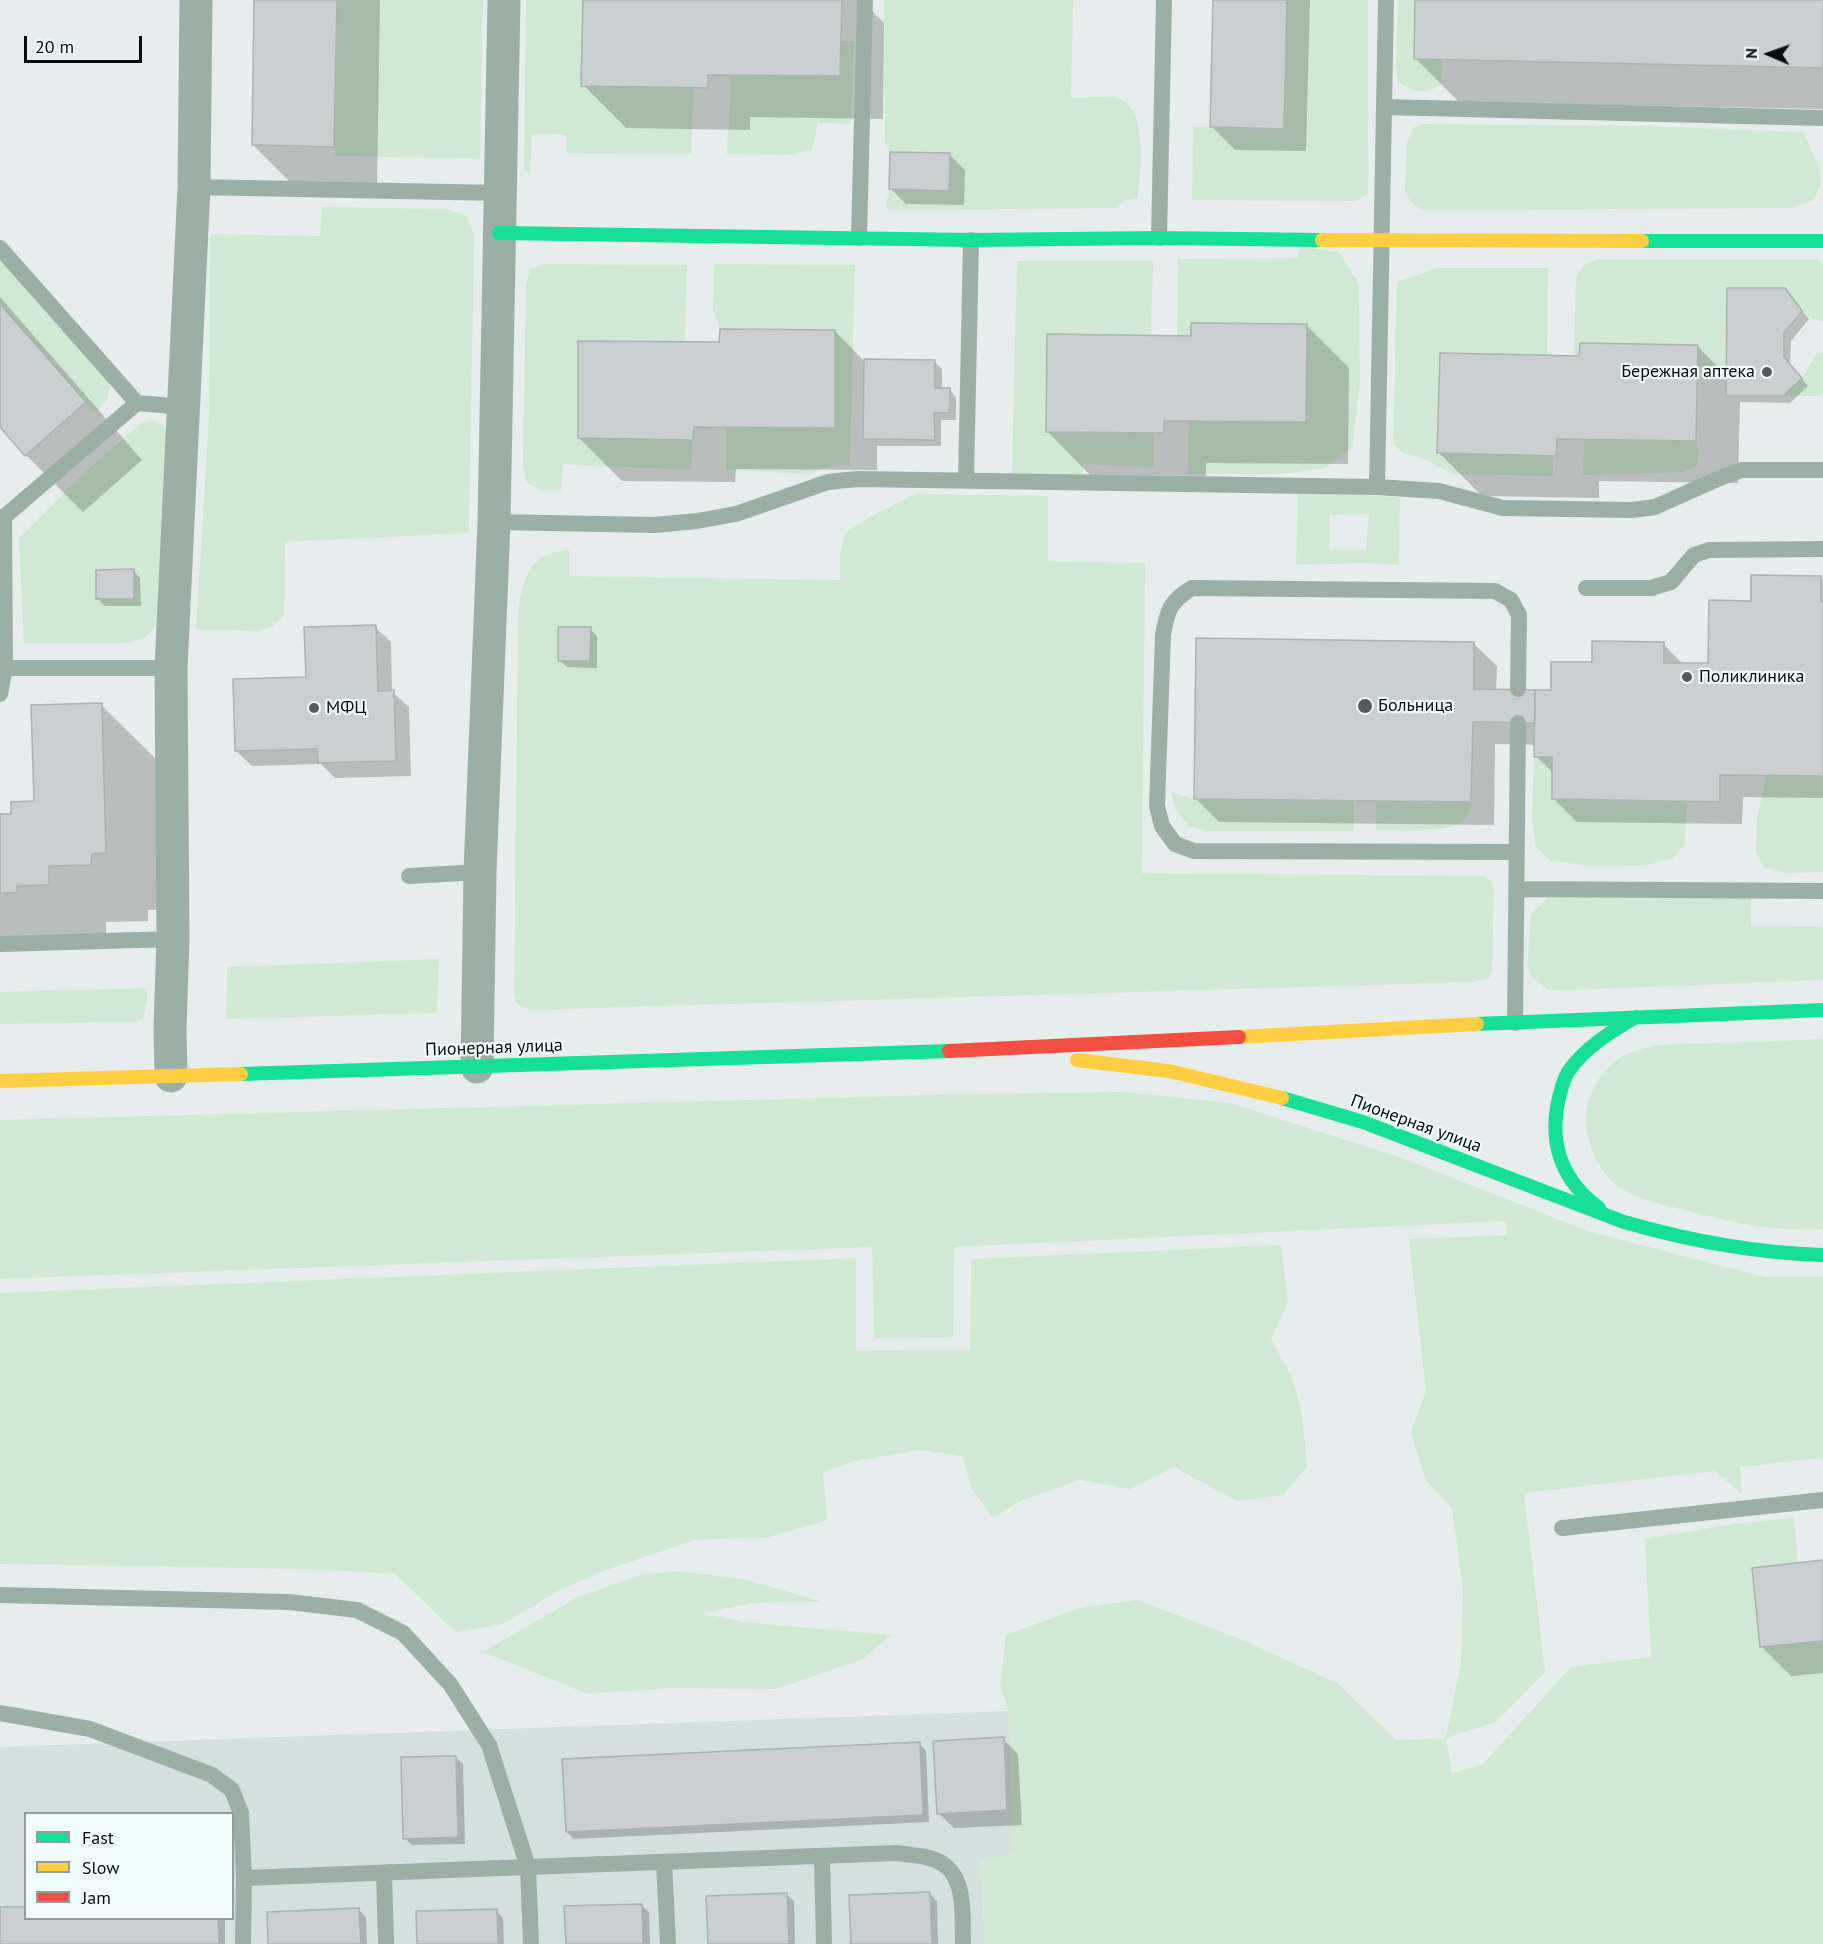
<!DOCTYPE html>
<html>
<head>
<meta charset="utf-8">
<style>
  body { margin:0 }
  #map { position:relative; width:1823px; height:1944px; overflow:hidden; background:#e6edec; font-family:"PT Sans",sans-serif }
  canvas { display:block }
  .legend { position:absolute; left:24px; top:1812px; width:210px; height:108px; box-sizing:border-box; background:#f1fdfc; border:2px solid #949d9c; margin:0; padding:8px 10px; list-style:none; font-size:18px; color:#080c0c }
  .legend li { display:flex; align-items:center; gap:12px; height:30px }
  .legend b { width:30px; border:2px solid #949d9c }
  .north { position:absolute; left:1739px; top:24px; width:60px; height:60px; -webkit-text-stroke:4px #f1fdfc; paint-order:stroke; rotate:272deg; font-size:16px; font-weight:700; line-height:24px; text-align:center; color:#080c0c }
  .north::after { content:''; display:block; margin:auto; width:21px; height:27px; background:#080c0c; clip-path:polygon(50% 0,100% 100%,50% 72%,0 100%) }
  .scale { position:absolute; left:24px; top:36px; width:118px; height:27px; box-sizing:border-box; border:3px solid #080c0c; border-top:0; padding-left:8px; font-size:18px; line-height:21px; white-space:nowrap; color:#080c0c; -webkit-text-stroke:4px #f1fdfc; paint-order:stroke }
</style>
</head>
<body>
<div id="map">
<canvas width="1823" height="1944"></canvas>
<ul class="legend">
<li><b style="height:8px;background:#16e098"></b>Fast</li>
<li><b style="height:8px;background:#ffcf43"></b>Slow</li>
<li><b style="height:8px;background:#f24e42"></b>Jam</li>
</ul>
<div class="north">N</div>
<div class="scale">20 m</div>
</div>
<script>
const c = document.querySelector('canvas').getContext('2d');
c.lineJoin = 'round';
function fillPath(path, color) { c.fillStyle = color; c.fill(path, 'evenodd'); }
function strokePath(path, color, width, dash) { c.strokeStyle = color; c.lineWidth = width; c.lineCap = dash ? 'butt' : 'round'; c.setLineDash(dash || []); c.stroke(path); }
function write(font, color, halo, rows, align = 'center') {
  c.font = font + ' "PT Sans",sans-serif'; c.lineWidth = 4.5; c.setLineDash([]); c.textBaseline = 'middle'; c.strokeStyle = halo; c.fillStyle = color; for (const [text, x, y, turn = 0] of rows) {
    c.save(); c.translate(x, y); c.rotate((+turn || 0) * Math.PI / 180); c.textAlign = isNaN(turn) ? turn : align; if (halo) c.strokeText(text, 0, 0); c.fillText(text, 0, 0); c.restore();
  }
}
fillPath(new Path2D(`
  M1009,1711l5,143 -33,7 4,83h-985v-197zM26,1814h206v104h-206z`), '#d2e0de');
fillPath(new Path2D(`
  M337,0h146l-3,159 -145,-3z
  M526,0h57l-1,86 112,2 -3,66 -124,-1 -1,-18 -34,-1 -2,40 -6,-5z
  M884,0h189l-2,97c12,1 37,-1 47,1 31,9 22,76 20,100l-14,2 -6,8 -228,2 -4,-3 3,-18 60,1 1,-37 -60,-1 -5,-9z
  M1287,0h81v193l-11,8 -165,-1 1,-73 91,2z
  M1398,0h17l-1,59 29,1 -2,25c-17,10 -28,8 -43,-4l-2,-14z
  M841,41h13l-3,83 -33,-1 -6,27 -25,5 -60,-1 4,-79 109,1z
  M1423,124l220,2 160,6 17,37 1,16 -8,15 -21,8 -370,2 -11,-7 -6,-12 2,-49 6,-14z
  M322,207l126,2 18,7 8,18 -5,299 -184,9 -1,73 -11,11 -15,5 -62,-1 13,-214 1,-182 110,2z
  M1301,247l38,5 20,33 1,97 -8,66 -27,20 -44,6h-93l1,-53 118,-97 -116,-1v13h-14l1,-77 119,-1z
  M0,259l109,123c2,15 -4,21 -15,31l-94,-109z
  M1600,259h217l6,6v56c-18,0 -28,-20 -38,-33h-58l-1,79h-29l1,-22 -118,-2 -1,13 -5,-1 2,-76c5,-14 11,-17 24,-20z
  M1017,261h136l-2,75 -104,-1 -1,97 108,1v34l-71,-3v12l-71,-3z
  M544,264l143,1 -2,77 -107,-1v97l115,2 -2,30 -128,-6 -2,26h-22l-13,-8 -3,-18 3,-178 4,-17z
  M714,264l141,1 -5,199 -19,1 -22,9 -83,-4v-43l109,1v-98l-115,-1 -7,-20z
  M1437,268h111l-1,87 -107,-1 -3,99 116,3v20l-101,-2 -25,-14 -24,-7 -10,-10 4,-161z
  M1817,353h6v40l-7,3h-33l19,-18z
  M154,421l9,4 5,8 -11,191c-9,13 -16,17 -31,19h-102l-5,-105 70,-70 53,-45zM133,569l1,30h-37l-1,-29z
  M1584,439l112,2 3,12 -2,13 -13,6 -101,3z
  M1298,493l102,4 -1,68 -34,-2 -69,2zM1369,514l-3,36h-37l1,-35z
  M915,494l133,2v65l97,2 -3,310 342,3 6,4 4,9 -2,81 -3,8 -15,4 -944,28 -11,-5 -5,-8 4,-371c1,-25 3,-57 28,-71 7,-3 16,-4 23,-5v26l271,4v-27l5,-19 21,-15zM559,627h31v34h-32z
  M1534,757h18v42l135,2 -2,43 -12,14 -25,7 -57,1 -40,-5 -15,-14 -4,-28z
  M1766,775l57,1v96l-36,1 -23,-5 -8,-17 1,-31z
  M1171,792l23,7 160,2v30h-148l-17,-5 -14,-17z
  M1376,801l95,1c-1,4 -2,11 -4,14 -14,20 -69,14 -91,14z
  M1549,896l202,1v29l72,1v53l-274,11 -17,-14 -5,-11 4,-52z
  M439,959l-2,54 -211,6 1,-52z
  M147,988v13l-4,18 -7,3 -136,2v-32z
  M1823,1039v190c-49,3 -88,-6 -135,-18 -23,-6 -49,-11 -69,-24 -22,-15 -38,-55 -32,-81 6,-23 22,-46 45,-54 25,-10 51,-8 77,-9 38,-1 76,-2 114,-4z
  M1123,1092l107,11 172,55 188,74 175,45h58v181l-83,9 2,27 -27,-23 -191,22 21,179 -49,50 -50,16 6,35 31,-9 88,-97 80,-10 -6,-118 95,-16 54,-5 4,45 -46,5 8,79 63,-6v303h-838l-4,-83 33,-8 -5,-142 -9,-25 6,-51 74,-27 58,-8 102,39 99,45 57,56 50,-2 15,-75 2,-74 -11,-81 -26,-27 -15,-49 15,-41 -17,-152 98,-4 -1,-14 -552,26 -1,90 -79,1 -2,-91 -872,32v-159l970,-26z
  M1281,1245l7,57 -17,37 21,38 10,38 5,52 -24,28 -46,6 -63,-34 -44,22 -50,-9 -58,20 -29,18 -21,-29 -10,-33 -43,-6 -64,11 -32,11 4,48 -58,17 -74,3 -92,31 -45,20 -55,33 -47,8 -61,-58 -88,-5 -307,-5v-271l856,-35v93l114,-1 1,-91z
  M676,1571l67,8 77,22 -66,2 -53,10 42,9 148,13 -28,24 -87,30 -107,-1 -81,6 -105,-42 95,-55 62,-22z`), '#d0e9d3');
fillPath(new Path2D(`
  M256,0h124l-3,189 -81,-1 -43,-43z
  M584,0h277l23,23 -1,96 -133,-2v13l-124,-2 -43,-43z
  M1215,0h95l-4,151 -71,-1 -23,-23z
  M1417,0h406v109l-364,-7 -43,-43z
  M949,154l16,16 -1,35 -58,-1 -15,-15z
  M1785,290l24,29 -18,22 -1,25 18,20 -18,17 -50,-1 -2,81 -139,-2v17l-117,-2 -43,-43 142,-96 116,-11 30,30z
  M0,297l142,163 -59,52 -57,-57 -26,-30z
  M1306,325l43,43 -1,96 -142,-1v13l-116,-1 -42,-43 144,-94z
  M835,331l29,30 70,1 8,7v21l7,-1 7,8v23h-15v26h-64v24l-141,-1 -1,13 -113,-1 -43,-43 142,-95z
  M133,570l7,8 1,28h-36l-7,-7z
  M1821,578l2,2v218l-80,-1 -1,27 -165,-2 -23,-23v-25l-18,-18v-11l-41,-1 -1,81 -275,-3 -23,-23 277,-156 24,23 -1,25h56l41,-28 70,-19 21,21h25l43,-63z
  M375,627l16,15 1,50 17,15 2,69 -76,2 -14,-14 -69,2 -16,-15 71,-73z
  M590,629l7,7v32l-30,-1 -8,-7z
  M101,705l58,57 4,148h-15v11l-42,1v20l-106,9v-135h13l22,-13z
  M1823,1562v111l-32,3 -30,-30z
  M1003,1739l15,15 4,71 -68,3 -16,-15z
  M919,1743l7,8 3,71 -355,17 -7,-7z
  M455,1757l8,7 2,80 -53,1 -7,-7z
  M929,1893l8,8 1,43h-86z
  M786,1894l8,7 1,43h-86z
  M641,1905l8,7 1,32h-83z
  M0,1909l26,9h199v26h-225z
  M359,1910l7,7 1,27h-97z
  M496,1910l7,8 1,26h-85z`), '#0003');
const building = new Path2D(`
  M254,0h83l-3,147 -82,-2z
  M583,0h259l-2,76 -132,-1v13l-127,-2z
  M1213,0h74l-3,129 -74,-2z
  M1415,0h408v68l-409,-9z
  M890,152l60,1 -1,38 -60,-2z
  M1727,288h58l17,23 -18,22v24l18,21 -19,18h-57z
  M0,304l86,98 -61,54 -25,-29z
  M1191,323l116,1 -1,98 -142,-1v12l-118,-1 1,-98 144,2z
  M720,329l115,1v98l-141,-1 -1,13 -115,-2v-97l141,1z
  M1580,343l118,2 -2,96 -139,-2 -1,17 -119,-3 3,-100 139,3z
  M864,359l71,1v28h15v13l-1,12h-15l1,27 -72,-1z
  M134,569v30h-38v-29z
  M1751,575l70,1v26h2v174l-103,-1v27l-168,-3v-42h-18l1,-67h16v-28h41v-21l72,1v21h44l1,-63 42,1z
  M376,625l2,66 16,-1 2,71 -78,2 -1,-14 -82,2 -2,-72 73,-2 -2,-50z
  M558,627h33l-1,34h-32z
  M1196,638l278,4v47l61,1v33l-62,-1 -2,80 -277,-3z
  M102,703l4,150 -14,1 -1,11 -42,1v19l-32,1v7h-17v-79h11v-12l23,-1 -3,-96z
  M1823,1560v81l-63,6 -8,-79z
  M1004,1737l3,73 -70,4 -4,-73z
  M920,1742l3,73 -357,17 -4,-73z
  M456,1756l2,81 -55,2 -2,-82z
  M930,1892l2,52h-81l-2,-49z
  M787,1893l2,51h-81l-2,-48z
  M642,1904l1,40h-77l-2,-38z
  M0,1907h26v11h192l1,26h-219z
  M359,1908l2,36h-93l-1,-32z
  M497,1909l1,35h-81l-1,-33z`);
fillPath(building, '#cad0cf');
strokePath(building, '#acb1b1', 1.5);
strokePath(new Path2D(`
  M1384,107l439,11
  M194,187l306,6
  M859,238l6,-238
  M1159,238l5,-238
  M0,248l137,155
  M966,481l5,-241
  M1377,487l9,-487
  M0,517h4l133,-114 47,4
  M494,522l161,3 42,-4 39,-7 92,-32 29,-3 520,8 62,4 64,17 129,2 23,-3 67,-30 20,-7h81
  M1586,588h65l20,-6 23,-27 15,-5 114,-1
  M5,668h166
  M0,694l5,-26 -1,-151
  M1517,852l-323,-1 -19,-7 -13,-18 -5,-20 6,-171c4,-24 7,-34 29,-47l303,3 16,9 8,15 -1,74
  M409,876l71,-4
  M1517,889l306,2
  M0,944l173,-5
  M1515,1023l3,-300
  M1562,1528l261,-28
  M0,1595l289,7 68,8 46,23 47,51 39,61 39,122 368,-14c14,2 34,2 47,11 24,16 19,55 20,80
  M0,1713l90,16 122,46 20,15 9,23 3,65 -1,66
  M822,1857l2,87
  M664,1862l4,82
  M384,1873l2,71
  M244,1878l284,-11 3,77`), '#9cafa7', 16);
strokePath(new Path2D(`
  M477,1067l3,-195 14,-350 10,-522
  M171,1076l-1,-48 3,-89 -2,-271 23,-481 2,-187`), '#9cafa7', 33);
strokePath(new Path2D(`
  M499,233l472,7 188,-2 163,2
  M1642,241h181
  M1477,1024l346,-14
  M241,1074l708,-23
  M1282,1098l81,24 261,100c66,19 131,31 199,33
  M1599,1208c-37,-27 -51,-65 -40,-110 2,-8 4,-18 9,-26 16,-24 44,-41 68,-55`), '#16e098', 14);
strokePath(new Path2D(`
  M1322,240l320,1
  M1239,1037l238,-13
  M1077,1060l92,11 113,27
  M0,1081l241,-7`), '#ffcf43', 14);
strokePath(new Path2D(`
  M949,1051l290,-14`), '#f24e42', 14);
for (const [x, y, r, color] of [
  [1767,372,6,"#565b5a"],
  [1687,677,6,"#565b5a"],
  [1365,706,8,"#565b5a"],
  [314,708,6,"#565b5a"]
]) { const dot = new Path2D(); dot.arc(x, y, r, 0, 2 * Math.PI); c.fillStyle = color; c.fill(dot); strokePath(dot, '#f1fdfc', 2); }
write('18px', '#080c0c', '#f1fdfc', [
  ["Бережная аптека",1755,372,"right"],
  ["Поликлиника",1699,677],
  ["Больница",1378,706],
  ["МФЦ",326,708]
], 'left');
write('18px', '#080c0c', '#f1fdfc', [
  ["Пионерная улица",494,1048,-2],
  ["Пионерная улица",1416,1124,20]
]);
</script>
</body>
</html>
